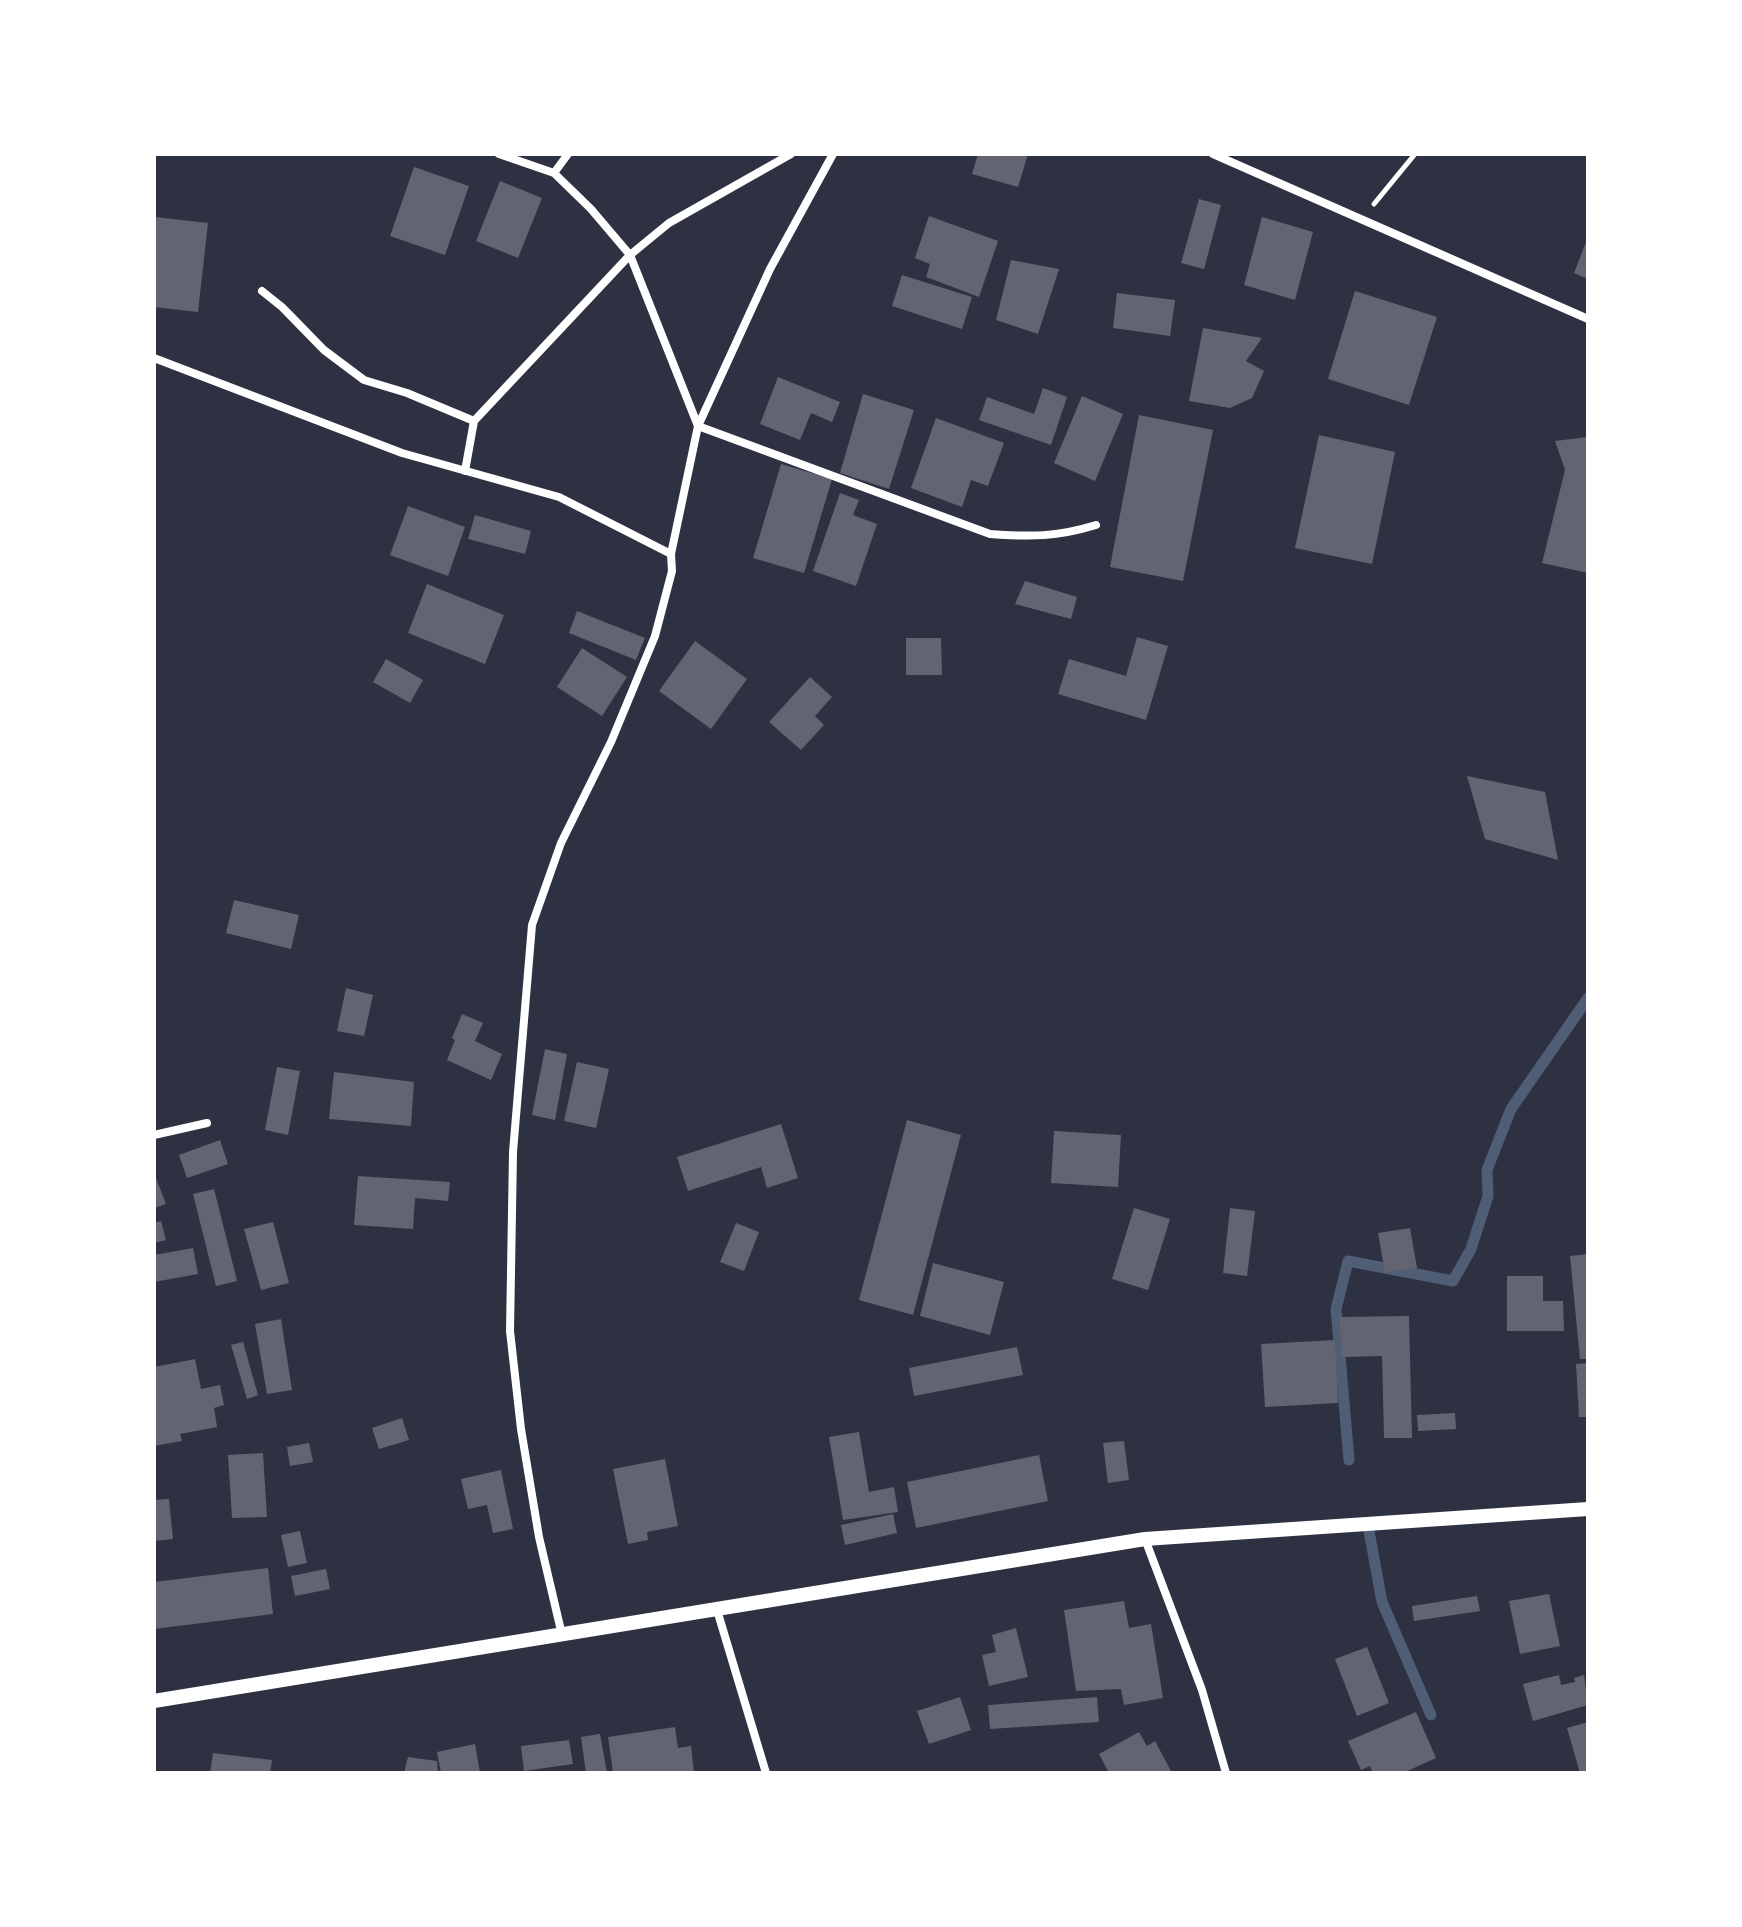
<!DOCTYPE html>
<html>
<head>
<meta charset="utf-8">
<style>
  body { margin:0 }
  #map { position:relative; width:1742px; height:1927px; overflow:hidden; background:#2d3142; font-family:Jost,sans-serif }
  canvas { display:block }
  .frame { position:absolute; inset:0; border:156px solid #fff; pointer-events:none }
</style>
</head>
<body>
<div id="map">
<canvas width="1742" height="1927"></canvas>
<div class="frame"></div>
</div>
<script>
const c = document.querySelector('canvas').getContext('2d');
c.lineJoin = 'round';
function strokePath(path, color, width, dash) { c.strokeStyle = color; c.lineWidth = width; c.lineCap = dash ? 'butt' : 'round'; c.setLineDash(dash || []); c.stroke(path); }
function fillPath(path, color) { c.fillStyle = color; c.fill(path, 'evenodd'); }
strokePath(new Path2D(`
  M1349,1460l-13,-151 12,-48 105,20 18,-32 17,-53 -1,-26 24,-61 77,-111
  M1369,1531l13,71 49,113`), '#4f5d75', 11);
fillPath(new Path2D(`
  M978,154h50l-10,33 -46,-13z
  M414,167l55,19 -24,69 -55,-19z
  M500,181l42,17 -24,60 -42,-17z
  M1199,199l22,6 -17,64 -23,-6z
  M929,216l69,25 -19,56 -53,-20 4,-13 -15,-6z
  M155,217l53,6 -10,89 -44,-5z
  M1262,217l51,15 -18,68 -51,-15z
  M1588,237v42l-14,-6z
  M1011,260l48,9 -21,65 -42,-14z
  M902,275l70,22 -10,32 -70,-23z
  M1355,291l82,26 -28,88 -81,-26z
  M1117,293l58,7 -5,36 -57,-8z
  M1203,328l59,10 -16,23 18,10 -12,27 -22,10 -41,-7z
  M778,377l62,25 -8,20 -21,-9 -11,27 -40,-16z
  M1043,388l24,9 -16,48 -72,-25 8,-23 47,17z
  M863,394l51,16 -25,79 -49,-16z
  M1082,396l41,18 -28,67 -41,-18z
  M1139,415l74,15 -30,151 -73,-14z
  M936,418l68,25 -16,43 -17,-6 -9,27 -51,-19z
  M1319,435l76,17 -23,112 -77,-16z
  M1588,437v136l-46,-10 23,-93 -10,-29z
  M781,464l51,15 -28,94 -51,-15z
  M840,493l19,7 -6,15 24,9 -21,62 -43,-15z
  M408,506l57,21 -17,49 -58,-21z
  M475,515l56,16 -6,23 -57,-15z
  M1025,581l52,16 -6,22 -56,-15z
  M427,584l77,31 -19,49 -77,-31z
  M577,611l68,27 -9,22 -67,-27z
  M1137,637l31,9 -22,74 -88,-26 11,-35 57,17z
  M906,638h35l1,37h-36z
  M695,641l52,38 -36,50 -52,-38z
  M582,648l45,29 -25,39 -45,-29z
  M386,659l37,21 -13,23 -37,-21z
  M810,677l22,20 -17,19 9,9 -23,25 -32,-28z
  M1467,776l78,16 13,68 -73,-21z
  M234,900l65,15 -8,34 -65,-16z
  M346,988l27,7 -9,41 -27,-5z
  M462,1014l21,9 -8,18 27,13 -11,26 -44,-20 8,-20 -3,-2z
  M545,1049l22,5 -12,66 -23,-5z
  M577,1062l32,7 -13,59 -32,-7z
  M277,1067l23,4 -12,64 -23,-5z
  M334,1072l80,10 -3,44 -82,-7z
  M907,1120l54,15 -48,180 -54,-15z
  M781,1124l17,54 -31,10 -6,-21 -73,24 -11,-34z
  M1054,1131l67,4 -3,52 -67,-4z
  M220,1140l8,24 -41,14 -8,-23z
  M154,1173l12,31 -12,4z
  M358,1176l92,6 -2,19 -33,-3 -2,31 -59,-4z
  M214,1189l23,92 -21,5 -23,-92z
  M1134,1208l36,11 -22,71 -36,-11z
  M1230,1208l25,3 -8,65 -24,-3z
  M161,1221l5,19 -12,3v-20z
  M273,1222l16,61 -28,7 -17,-61z
  M736,1223l23,9 -15,39 -24,-9z
  M1410,1228l7,40 -32,5 -7,-40z
  M193,1248l5,26 -44,8v-27z
  M1588,1254v105h-8l-10,-103z
  M933,1263l71,19 -14,53 -70,-19z
  M1507,1276h36v25h20l1,30h-57z
  M1409,1316l3,122h-28l-2,-82 -41,1 -1,-40z
  M281,1319l11,71 -25,4 -12,-70z
  M1335,1340l3,63 -73,4 -4,-63z
  M243,1342l15,53 -11,4 -16,-54z
  M1017,1347l6,28 -109,21 -5,-28z
  M195,1359l6,30 19,-4 4,20 -10,3 3,19 -37,7 2,7 -28,5v-79z
  M1588,1363v54h-9l-3,-53z
  M1455,1413l1,16 -38,2 -1,-16z
  M402,1418l7,22 -30,9 -7,-21z
  M859,1432l10,60 25,-5 4,25 -55,8 -14,-83z
  M1124,1441l5,39 -21,3 -5,-40z
  M309,1443l4,19 -23,4 -3,-19z
  M263,1453l4,64 -35,1 -4,-63z
  M1039,1455l9,46 -132,27 -9,-46z
  M665,1459l13,67 -31,6 1,8 -20,4 -15,-75z
  M501,1470l12,59 -20,4 -6,-28 -19,4 -7,-30z
  M169,1499l4,40 -19,2v-41z
  M893,1514l4,19 -52,12 -4,-20z
  M300,1531l7,32 -19,4 -7,-32z
  M268,1568l5,46 -119,15v-47z
  M326,1569l4,20 -35,7 -4,-20z
  M1549,1594l11,52 -40,8 -11,-53z
  M1477,1596l3,15 -66,10 -2,-15z
  M1124,1601l5,27 22,-4 12,74 -39,7 -3,-16 -45,2 -12,-81z
  M1016,1628l12,49 -39,9 -7,-31 14,-3 -4,-17z
  M1367,1647l22,56 -32,13 -22,-57z
  M1559,1675l2,10 14,-3 -1,-4 10,-3 4,30 -55,16 -10,-37z
  M960,1697l11,33 -42,14 -12,-33z
  M1097,1697l2,25 -109,7 -2,-24z
  M1416,1712l20,46 -33,15h-30l-3,-7 -9,4 -13,-29z
  M1588,1722v49l-8,2 -13,-45z
  M675,1727l3,21 13,-2 3,27h-81l-5,-36z
  M1139,1732l8,14 8,-5 17,32h-63l-10,-19z
  M600,1734l7,39h-21l-5,-36z
  M569,1740l4,24 -49,7 -3,-25z
  M475,1744l5,29h-39l-4,-21z
  M213,1753l59,7 -2,13h-60z
  M408,1757l29,4 1,12h-34z`), '#626471');
strokePath(new Path2D(`
  M1374,204l41,-50`), '#fff', 5);
strokePath(new Path2D(`
  M499,154l55,19 37,36 39,46 68,171 292,108c40,3 67,3 106,-9
  M1213,154l375,165
  M554,173l14,-19
  M262,291l20,16 42,43 40,30 43,13 67,28 -9,50
  M154,358l248,95 157,44 112,57
  M474,421l156,-166 39,-32 122,-69
  M154,1135l53,-12
  M1145,1539l57,151 24,83
  M717,1610l49,163
  M562,1635l-23,-98 -18,-108 -11,-98 3,-179 19,-227 29,-82 50,-101 44,-106 17,-65 -1,-17 27,-128 72,-157 63,-115`), '#fff', 8);
strokePath(new Path2D(`
  M154,1701l991,-162 443,-30`), '#fff', 14);
</script>
</body>
</html>
